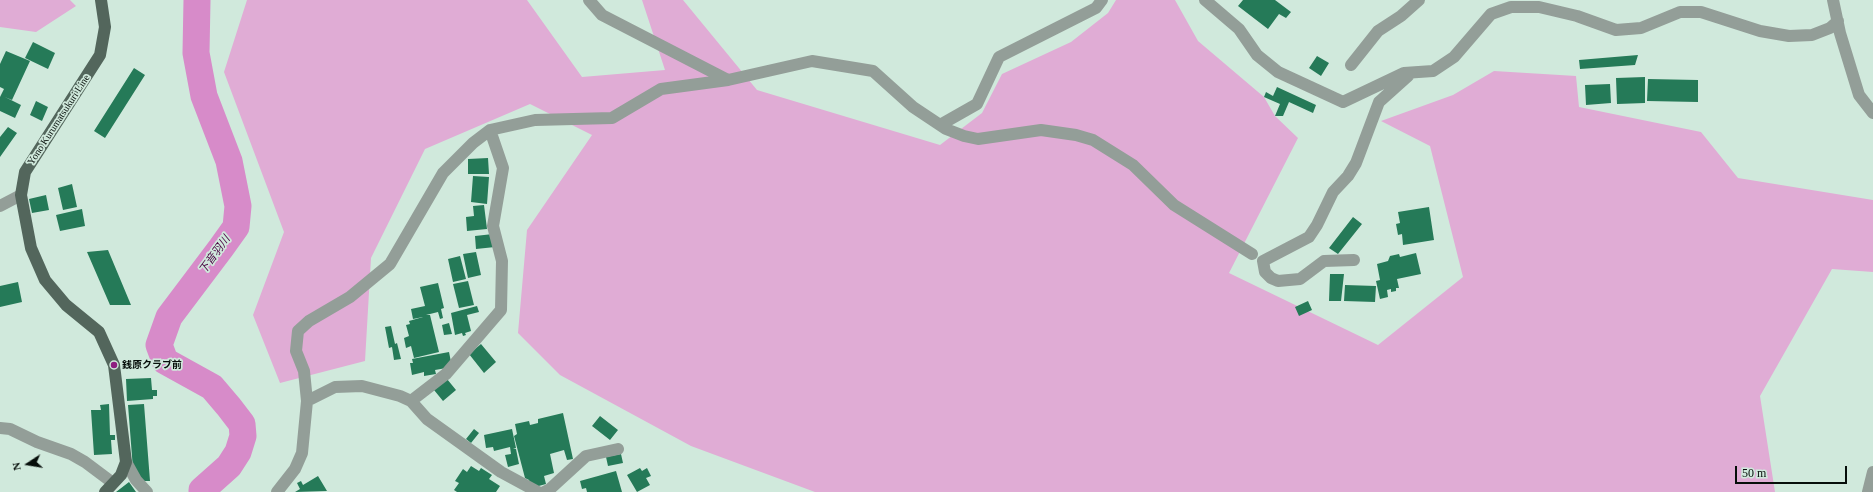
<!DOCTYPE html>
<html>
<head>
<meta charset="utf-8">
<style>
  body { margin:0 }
  #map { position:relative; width:1873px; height:492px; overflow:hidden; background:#d0e9dc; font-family:"Times New Roman",serif }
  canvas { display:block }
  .north { position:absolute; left:8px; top:444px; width:40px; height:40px; -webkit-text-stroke:3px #d0e9dc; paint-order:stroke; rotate:258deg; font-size:11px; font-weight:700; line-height:16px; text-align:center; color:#060e0a }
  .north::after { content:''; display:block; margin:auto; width:14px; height:18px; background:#060e0a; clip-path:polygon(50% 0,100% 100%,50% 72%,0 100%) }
  .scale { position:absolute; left:1735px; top:466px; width:112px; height:18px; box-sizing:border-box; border:2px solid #060e0a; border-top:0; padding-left:5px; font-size:12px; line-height:14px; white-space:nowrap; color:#060e0a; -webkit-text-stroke:3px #d0e9dc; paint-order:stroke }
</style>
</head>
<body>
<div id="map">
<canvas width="1873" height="492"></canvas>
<div class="north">N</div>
<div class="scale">50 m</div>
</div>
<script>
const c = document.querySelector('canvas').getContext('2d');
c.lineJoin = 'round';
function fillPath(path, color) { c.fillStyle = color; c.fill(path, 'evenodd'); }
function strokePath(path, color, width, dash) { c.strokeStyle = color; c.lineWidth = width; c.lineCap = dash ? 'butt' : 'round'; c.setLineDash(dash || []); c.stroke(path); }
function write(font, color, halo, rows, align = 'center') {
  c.font = font + ' "Times New Roman","Noto Sans JP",serif'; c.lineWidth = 3.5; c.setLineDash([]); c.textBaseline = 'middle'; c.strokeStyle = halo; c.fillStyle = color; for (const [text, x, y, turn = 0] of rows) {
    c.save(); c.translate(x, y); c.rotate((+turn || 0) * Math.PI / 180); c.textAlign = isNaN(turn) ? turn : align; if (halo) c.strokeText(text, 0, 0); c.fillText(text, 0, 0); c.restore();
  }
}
fillPath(new Path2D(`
  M0,0h70l6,6 -40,26 -36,-5z
  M247,0h280l55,77 83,-7 -23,-70h41l74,90 183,55 42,-32 20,-39 69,-32 37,-29 8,-13h59l23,41 66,56 11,19 23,22 -69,135 149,72 85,-68 -33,-131 -49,-25 72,-26 41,-24 82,5 3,31 122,25 37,46 135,22v72l-41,-3 -72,127 15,96h-960l-124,-46 -131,-71 -42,-42 9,-103 65,-95 -62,-31 -105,45 -54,109 -6,103 -85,22 -27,-68 31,-83 -60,-160z`), '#e0acd5');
strokePath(new Path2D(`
  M197,0l-1,53 8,43 25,65 9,45 -2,21 -15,21 -52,69 -10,28 6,16 47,26 17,20 13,17 1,12 -5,16 -9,14 -27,24v2`), '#d78bc9', 27);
fillPath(new Path2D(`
  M1243,0h32l16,12 -5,6 -7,-4 -11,15 -30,-23z
  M33,42l22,11 -7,16 -23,-11z
  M6,51l24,10 -18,39 -7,-3 16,8 -6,13 -15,-7v-14l4,-8 -4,-2v-23z
  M1638,55l-3,10 -55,4 -1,-9z
  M1317,56l12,7 -8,13 -12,-8z
  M134,68l11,7 -40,63 -11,-7z
  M1645,77v26l-28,1 -1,-26z
  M1648,79l50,1v22l-51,-1z
  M1610,84l1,19 -25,2 -1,-20z
  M1277,87l39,18 -3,8 -24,-11 -6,14h-8l5,-12 -16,-7 2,-5 7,4z
  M36,101l12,6 -6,14 -12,-6z
  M8,127l9,6 -17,24v-20z
  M488,158l1,16h-21v-15z
  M473,176l16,1 -2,27 -16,-2z
  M72,184l5,23 -14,3 -5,-22z
  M46,195l3,15 -17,3 -3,-14z
  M484,205l3,24 -20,2 -1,-14 8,-1 -1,-10z
  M1429,207l5,33 -31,5 -1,-11 -4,1 -2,-11 4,-1 -2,-11z
  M82,209l3,17 -25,5 -4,-16z
  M1353,217l9,7 -24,30 -9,-6z
  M493,234l2,13 -19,2 -1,-13z
  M108,250l23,55h-21l-23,-53z
  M476,252l5,23 -13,3 -5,-24z
  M1416,253l5,21 -24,5 2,9h-3v3l-5,1v-3l-4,1 1,7 -8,2 -4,-18 4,-1 -3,-16 11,-3 2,-5 9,-2 1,3z
  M460,256l6,23 -13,3 -5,-23z
  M1330,274h14l-3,27h-12z
  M468,281l6,24 -15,3 -6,-24z
  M18,282l4,20 -22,5v-21z
  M438,283l6,25 -3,1 2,9 -3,1 -2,-7 -12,3h4l9,37 -25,6 -3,-12 -5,2 -2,-10 5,-2 -3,-11 4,-1 -1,-3 14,-4 -10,2 -2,-10 14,-3 -5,-19z
  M1345,285l31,1 -1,16 -31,-1z
  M1308,301l4,9 -13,6 -4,-9z
  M477,306l2,6 -12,3 4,16 -6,2 1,2 -3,1 -1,-3 -7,2 -4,-22z
  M449,323l3,11 -8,1 -2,-10z
  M391,326l4,18 2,-1 4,16 -7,1 -2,-13 -3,1 -4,-21z
  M481,344l15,18 -12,11 -15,-19z
  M449,352l3,15 -17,3 1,4 -12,2v-4l-12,3 -2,-12h3l-1,-4z
  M151,378l1,12h5v6h-4v3l-26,2 -1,-22z
  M447,379l9,11 -13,11 -9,-11z
  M109,404l1,31h5v5h-4l1,14 -18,1 -3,-45h10l-1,-5z
  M144,404l6,77h-6l-11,-12 -5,-64z
  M563,413l10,46 -6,1 -3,-10 -14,4 4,19 -10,3 2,8 -11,3 -5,-3 -1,-4 -4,-2 -11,-42 3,-2 -2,-10 14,-3 1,4 8,-2v-4z
  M600,416l18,14 -8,10 -18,-14z
  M474,429l5,4 -8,10 -5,-4z
  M512,429l4,19 -3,1h3l3,15 -11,3 -3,-12 6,-1 -1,-7 -16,4 -1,-4 -7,1 -2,-13z
  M621,454l2,9 -15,3 -2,-9z
  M471,466l8,5 2,-3 11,7 -3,4 11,7 -4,6h-39l-3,-2 5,-7 -4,-2 8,-12 4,3z
  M640,468l2,3 5,-3 4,8 -5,2 4,7 -13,7 -10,-17z
  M616,471l6,21h-35l-1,-4 -4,1 -2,-8z
  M318,476l9,15 -32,1 5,-3 -3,-6 4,-2 2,4z
  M129,482l7,10h-20z`), '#257a58');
strokePath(new Path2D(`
  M589,0l13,15 126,65
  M1205,0l34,29 18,26 21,17 65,30 61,-29 29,-2 21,-14 37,-43 20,-7h28l38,9 39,14 25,-2 39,-16h21l59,19 29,5 23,-1 18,-7 8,-7
  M1833,0l7,33 19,62 14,18
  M1351,65l27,-34 23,-15 18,-16
  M940,125l37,-21 22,-47 97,-49 6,-8
  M0,206l21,-11
  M1354,260l-30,1 -24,18 -22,2 -7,-3 -6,-6 -2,-11 46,-24 8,-12 16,-33 15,-16 8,-13 23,-61 29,-26
  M307,401l-3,-30 -8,-20 2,-20 11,-10 41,-24 40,-33 53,-91 30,-30 17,-13
  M411,401l35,-27 55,-64 1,-49 -9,-35 10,-58 -13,-38 45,-10 77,-2 49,-29 67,-9 84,-19 61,10 40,36 33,22 18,7 14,3 63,-9 35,5 17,5 40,25 41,40 78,49
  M0,428l10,1 27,13 34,12 14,8 28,21
  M126,462l10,18 11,12
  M277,492l18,-23 7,-16 5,-52 28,-14 27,-1 38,10 11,5 16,18 74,53 37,20
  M544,492l6,-3 36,-33 32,-7
  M1868,492l5,-20`), '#939e98', 12);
strokePath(new Path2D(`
  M101,0l4,27 -5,28 -75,117 -4,23 10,53 14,32 21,25 33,27 15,33 12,97 -5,13 -16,17`), '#53665c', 12);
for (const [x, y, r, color] of [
  [114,365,4,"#8e1e80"]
]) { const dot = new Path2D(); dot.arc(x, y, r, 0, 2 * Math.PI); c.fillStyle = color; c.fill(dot); strokePath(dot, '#d0e9dc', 1.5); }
write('10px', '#060e0a', '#d0e9dc', [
  ["Yono Kurumatsukuri Line",59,120,-57]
]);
write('bold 10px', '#060e0a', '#d0e9dc', [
  ["銭原クラブ前",122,365]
], 'left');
write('italic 11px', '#4b0543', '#d0e9dc', [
  ["下音羽川",215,255,-54]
]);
</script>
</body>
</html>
